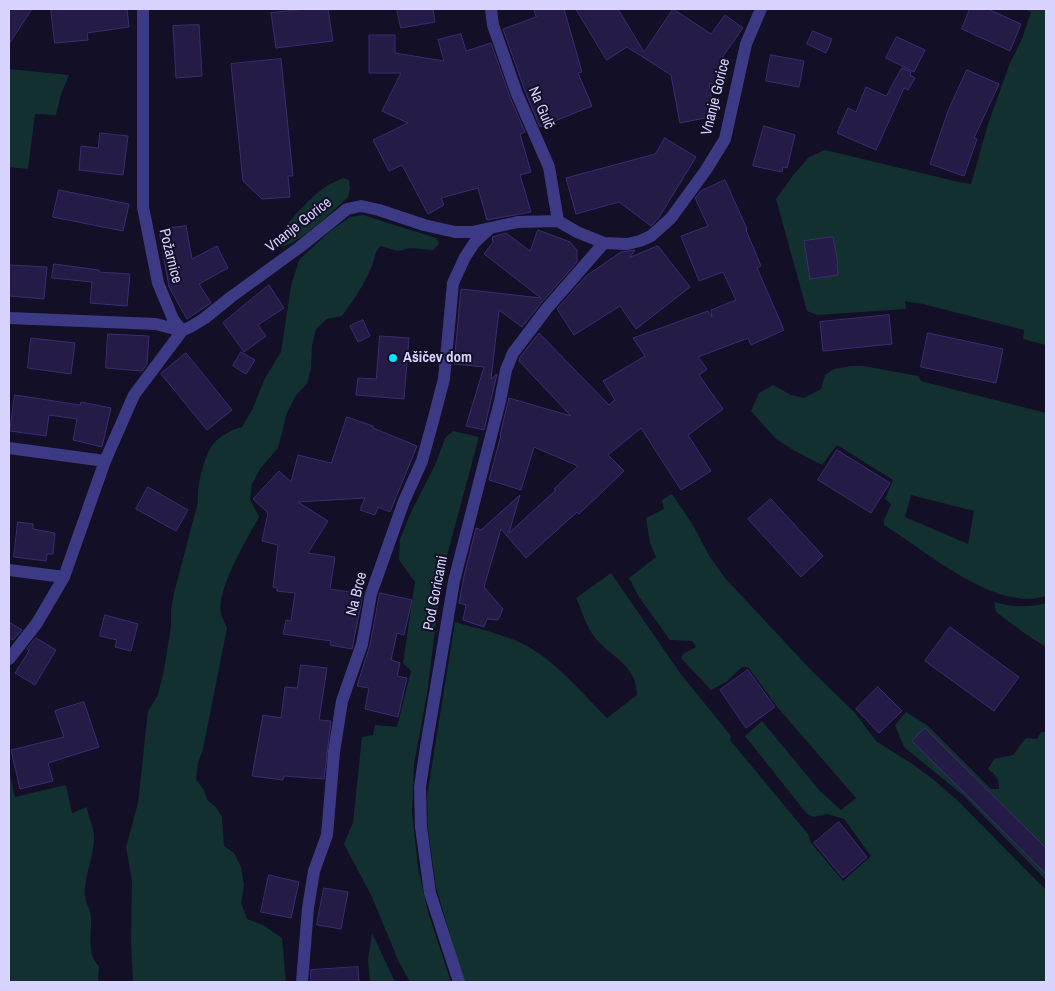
<!DOCTYPE html>
<html>
<head>
<meta charset="utf-8">
<style>
  body { margin:0 }
  #map { position:relative; width:1055px; height:991px; overflow:hidden; background:#130f26; font-family:"Archivo Narrow",sans-serif }
  canvas { display:block }
  .frame { position:absolute; inset:0; border:10px solid #d9d4ff; pointer-events:none }
</style>
</head>
<body>
<div id="map">
<canvas width="1055" height="991"></canvas>
<div class="frame"></div>
</div>
<script>
const c = document.querySelector('canvas').getContext('2d');
c.lineJoin = 'round';
function fillPath(path, color) { c.fillStyle = color; c.fill(path, 'evenodd'); }
function strokePath(path, color, width, dash) { c.strokeStyle = color; c.lineWidth = width; c.lineCap = dash ? 'butt' : 'round'; c.setLineDash(dash || []); c.stroke(path); }
function write(font, color, halo, rows, align = 'center') {
  c.font = font + ' "Archivo Narrow",sans-serif'; c.lineWidth = 4; c.setLineDash([]); c.textBaseline = 'middle'; c.strokeStyle = halo; c.fillStyle = color; for (const [text, x, y, turn = 0] of rows) {
    c.save(); c.translate(x, y); c.rotate((+turn || 0) * Math.PI / 180); c.textAlign = isNaN(turn) ? turn : align; if (halo) c.strokeText(text, 0, 0); c.fillText(text, 0, 0); c.restore();
  }
}
fillPath(new Path2D(`
  M1024,9h22v336l-23,-6 1,-9 -101,-26 -18,-3 1,8 -89,6 -10,-4 -31,-112 18,-25 15,-17 16,-7 134,32 12,2 17,-60 22,-61 12,-24 9,-27z
  M9,69l60,6 -8,19 -5,21 -21,-1 -7,55 -19,-2z
  M343,178l6,2 1,9 -2,8c-15,14 -47,45 -66,50l-4,-4c3,-17 33,-46 47,-56 6,-4 12,-6 18,-9z
  M363,215l73,23 3,6 -6,6 -23,-2 -12,3 -18,-5c-7,9 -5,14 -9,22 -7,17 -18,33 -29,48l-15,3 -11,10 -4,16 -1,23 -4,16 -11,11 -9,18 -9,35 -18,21 -8,15 -2,15 9,18c-12,22 -43,72 -38,97 1,4 4,9 6,14l-24,121 -5,14 -2,16 8,11 3,10 9,7 6,10 2,29 10,7 7,14 3,18 -3,18 6,16 16,6 19,13 4,44h-153l-2,-41 1,-60 -6,-34 12,-44 10,-92 10,-16 6,-25 7,-44v-16l3,-17 24,-91c-2,-13 7,-51 17,-60 5,-6 20,-14 27,-15l11,-19 12,-30 16,-26 10,-66 8,-26 30,-28 21,-15z
  M851,366h13l54,10 3,5 125,32v183c-50,17 -121,-46 -162,-71v-5l7,-16 -6,-5 8,-19 -56,-35 -15,20 -27,-14 -19,-12 -25,-28 8,-18 14,-8 18,10 13,3 17,-9 4,-14 9,-6zM911,495l63,16 -6,33 -63,-27z
  M453,431l26,6 -37,137 -15,120 -13,70 -1,26 -1,22 6,56 10,44 23,70h-41l-12,-22 -26,-63 -28,-53 9,-22 9,-85 11,-2 2,-10 22,2 14,-56 -8,-8 12,-81 -16,-22 1,-21 11,-27 25,-49 9,-25z
  M672,494l19,28 19,35 15,21 85,91 45,44 22,29 34,21 23,17 23,20 89,90v92h-582l-28,-95 -8,-58 -1,-33 28,-174c20,6 43,11 62,19 36,16 63,50 90,77l30,-23c-1,-30 -22,-35 -40,-55 -11,-12 -14,-27 -21,-42l35,-25 69,100 51,63 -1,4 78,94 3,9 32,38 28,-25 -27,-37 -17,-5 -13,3 -7,-3 -62,-78 17,-15 57,69 22,20 15,-12 -78,-90 -30,-41h-6l-16,15 -15,8 -30,-32 2,-4 13,-7 -4,-6 -22,-1 -31,-43 -10,-19 27,-21 -6,-14 -4,-25 18,-9 -2,-9z
  M994,602c17,5 35,6 52,1v44l-22,-14 -28,-21z
  M906,712l22,14 63,63h8c0,-10 -3,-14 -11,-20l6,-10 19,-4 13,-17 11,1 4,-7h5v148l-82,-84 -60,-49 -9,-22z
  M9,771l6,26 51,-12 6,28 15,-6c1,10 7,20 7,30 0,17 -7,33 -9,50 -2,15 5,18 6,30 1,16 -5,37 8,49l-1,16h-89z
  M372,933l23,49h-25l-2,-22z`), '#12302f');
const building = new Path2D(`
  M9,9h23l-23,35z
  M51,9h76l2,18 -42,6 1,7 -33,3z
  M306,9h22l5,32 -57,7 -5,-35z
  M397,9h36l2,13 -34,6z
  M534,9h30l18,63 -4,1 14,33 -52,21 -15,-36 -22,-62 33,-12z
  M576,9h42l26,43 29,-43 38,25 14,-19 18,13 -20,28 3,25 -17,3 6,32 -35,7 -9,-48 -44,-28 -20,13z
  M970,9h18l33,15 -11,27 -48,-22z
  M199,25l3,51 -26,2 -3,-52z
  M813,31l19,8 -6,14 -19,-9z
  M461,34l5,17 25,-8 19,54 15,35 -5,2 11,38 -11,3 11,37 -44,8 -9,-32 -37,10 3,7 -16,9 -26,-49 -13,6 -16,-31 35,-17 -26,-12 19,-38h-32v-38h26v18l49,8 -6,-21z
  M897,37l28,13 -11,22 -28,-14z
  M771,55l33,6 -5,26 -33,-6z
  M281,59l12,117h-5l2,21 -28,2 -19,-18 -12,-117z
  M902,68l9,4 -1,3 5,3 -7,12 -4,-2 -28,62 -39,-17 11,-25 8,4 10,-25 20,9z
  M967,70l32,14 -25,54 3,1 -13,37 -34,-12 18,-53z
  M764,126l31,9 -8,33 -4,-1 -1,5 -29,-6z
  M100,133l28,3 -5,39 -44,-5 2,-24 17,2z
  M665,138l31,19 -38,62 -7,7 -32,-24 -43,12 -10,-36 89,-24z
  M725,180l22,49 -1,1 15,36 -4,2 27,62 -33,15 -3,-7 -50,19 9,12 -8,6 24,34 -35,26 23,36 -30,19 -40,-62 -33,27 16,16 -45,43 -2,-2 -51,46 -25,-29 -17,58 19,22 -5,11 -11,-1 -3,8 -21,-7 3,-15 -7,-2 5,-27 12,-48 5,2 39,-35 -11,38 47,-43 -2,-1 24,-23 -44,-19 -13,43 -32,-10 12,-45h-1l9,-37 62,18 -52,-55 1,-4 19,-24 70,72 6,-5 -12,-19 42,-25 -12,-18 75,-27 4,6 -1,-7 25,-10 -13,-28 -24,9 -18,-45 27,-10 -13,-28 6,-7z
  M59,190l70,14 -6,27 -70,-14z
  M186,226l6,33 25,-13 11,22 -29,16 12,19 -24,16 -18,-32 -10,-57z
  M538,230l32,12 7,8v12l-35,40 -20,25 -23,-17 -8,69 6,-5 -13,56 -18,-4 18,-59 -30,-3 7,-75 80,9 -57,-44 9,-12 -1,-5 14,-4 24,18z
  M833,237l5,27h-1l1,11 -28,4 -6,-38z
  M658,246l32,41 -54,42 -16,-23 -46,29 -17,-26 29,-33 35,-24 14,-2 -5,7z
  M54,264l45,6v2l31,2 -3,32 -37,-3 2,-21 -40,-4z
  M10,265l37,2 -3,32 -35,-3z
  M269,285l15,23 -26,17 8,11 -22,16 -21,-29z
  M889,315l3,29 -69,7 -3,-29z
  M363,320l7,16 -12,6 -8,-16z
  M928,333l75,16 -7,34 -75,-16z
  M108,334l41,2 -2,28 -5,7 -36,-3z
  M380,336l29,2 -5,61 -48,-4 2,-17 18,1z
  M31,338l44,5 -4,31 -43,-6z
  M241,352l14,8 -9,14 -13,-8z
  M186,353l46,57 -25,20 -46,-56z
  M15,395l65,10 1,-3 30,6 -9,39 -29,-7 4,-21 -28,-4 -3,21 -36,-5z
  M347,417l26,9v2l44,18 -27,66 -12,-5 -3,8 -15,-5 5,-12 -67,4 30,19 -20,32 27,4 -5,32 33,5 -11,55 -22,-4 1,-4 -48,-7 3,-14 5,1 4,-28 -18,-2v-3l-4,-1 5,-42 -16,-4 6,-28 -15,-14 26,-28 12,11 7,-27 33,8z
  M837,450l53,33 -19,30 -53,-33z
  M148,487l40,23 -12,21 -40,-22z
  M771,499l52,57 -22,21 -53,-58z
  M18,522l15,2v5l22,4 -2,21h-6l-1,7 -32,-4z
  M380,593l32,7 -8,35 -7,-2 -6,27 9,3 -3,13 10,2 -9,39 -33,-8 4,-21 -12,-2 13,-41z
  M105,615l33,9 -7,27 -16,-4 2,-7 -17,-4z
  M9,622l13,8 -9,10 -4,-2z
  M950,627l69,50 -25,34 -69,-50z
  M36,638l20,12 -21,35 -20,-12 14,-22 -2,-2z
  M301,665l26,3 -8,52 12,1 -7,58 -40,-3 -1,4 -31,-4 11,-61 18,3 4,-31 12,1z
  M748,670l27,37 -29,21 -26,-38z
  M878,687l24,24 -23,22 -23,-24z
  M84,702l15,45 -51,16 5,18 -33,8 -9,-39 53,-13 -9,-26z
  M925,728l121,120v26l-134,-133z
  M839,822l28,35 -24,21 -29,-35z
  M269,875l30,7 -8,36 -30,-6z
  M324,888l24,4 -7,37 -24,-4z
  M358,967l1,15h-49l1,-12z`);
fillPath(building, '#241b47');
strokePath(building, '#3b2d73', 1);
strokePath(new Path2D(`
  M143,9v198l15,76 15,36 9,12
  M491,9l2,16 24,69 32,73 9,54
  M9,318l147,6 26,7
  M9,448l96,13
  M9,570l55,7
  M9,659l28,-36 27,-46 41,-116 29,-66 48,-64 10,-5 13,-8 26,-21 69,-50 47,-38 14,-3 18,4 45,15 31,7h17l46,-10 40,-1 19,11 27,11 23,1 13,-3 11,-5 20,-18 35,-48 19,-31 21,-95 15,-35
  M302,982l6,-74 6,-37 13,-36 7,-83 8,-51 20,-57 9,-50 33,-93 18,-40 11,-40 11,-42 9,-96 12,-26 10,-15 14,-13
  M459,982l-29,-89 -9,-66 -1,-40 6,-40 28,-166 46,-180 6,-31 7,-17 35,-46 56,-64`), '#3d3a85', 12);
for (const [x, y, r, color] of [
  [393,358,5,"#00e5ff"]
]) { const dot = new Path2D(); dot.arc(x, y, r, 0, 2 * Math.PI); c.fillStyle = color; c.fill(dot); strokePath(dot, '#130f26', 2); }
write('15px', '#d9d4ff', '#130f26', [
  ["Vnanje Gorice",716,97,-76],
  ["Na Gulč",541,108,67],
  ["Vnanje Gorice",299,225,-38],
  ["Požarnice",170,256,76],
  ["Pod Goricami",436,593,-79],
  ["Na Brce",357,594,-76]
]);
write('bold 15px', '#d9d4ff', '#130f26', [
  ["Ašičev dom",403,358]
], 'left');
</script>
</body>
</html>
